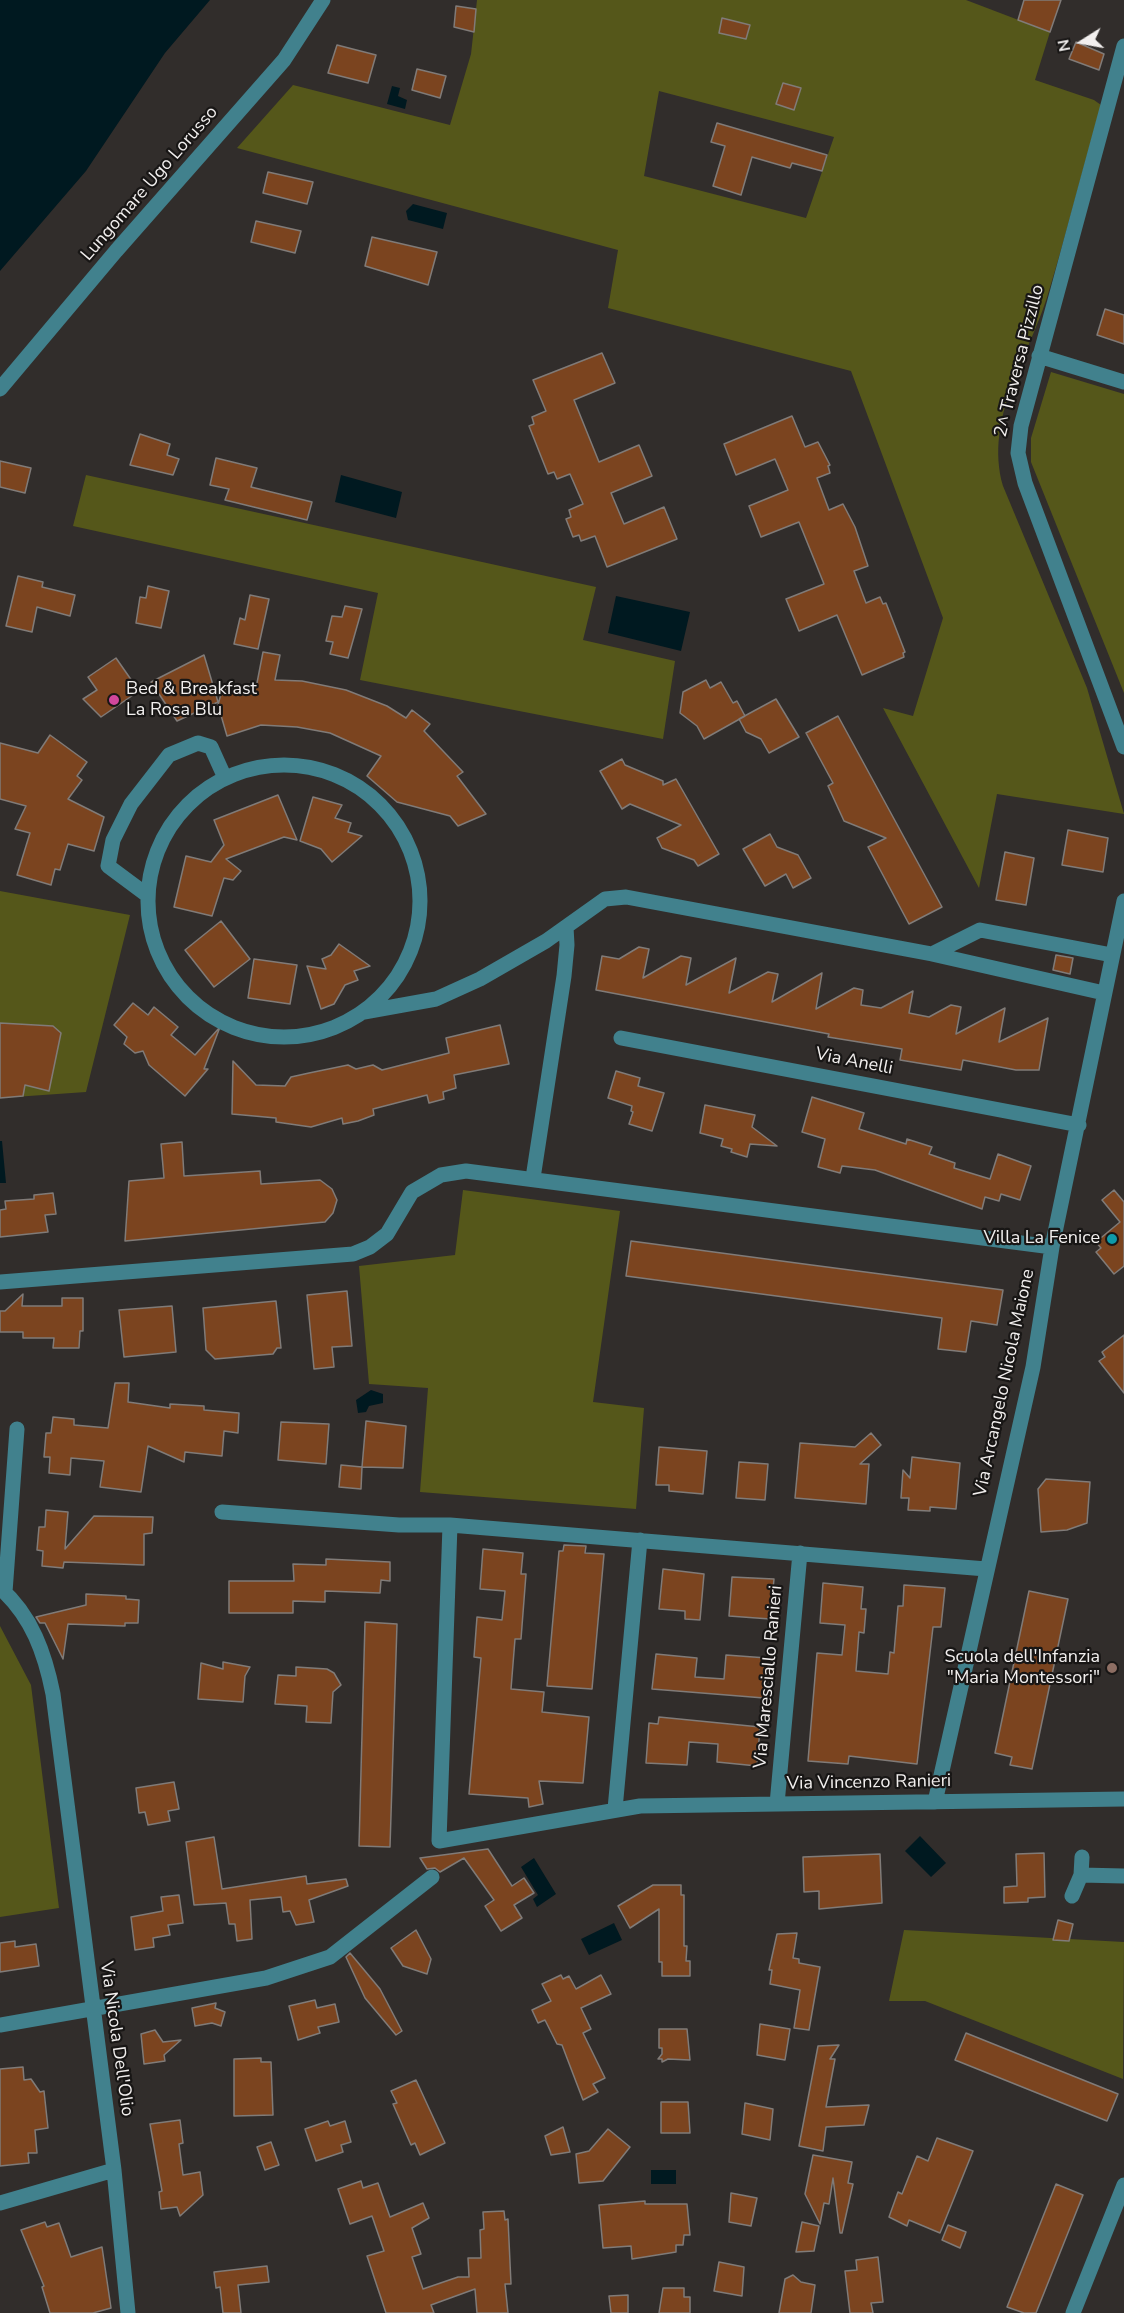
<!DOCTYPE html>
<html>
<head>
<meta charset="utf-8">
<style>
  body { margin:0 }
  #map { position:relative; width:1124px; height:2313px; overflow:hidden; background:#312d2b; font-family:"Nunito Sans",sans-serif }
  canvas { display:block }
  .north { position:absolute; left:1052px; top:12px; width:60px; height:60px; -webkit-text-stroke:4px #181615; paint-order:stroke; rotate:259deg; font-size:16px; font-weight:700; line-height:24px; text-align:center; color:#f2efee }
  .north::after { content:''; display:block; margin:auto; width:21px; height:27px; background:#f2efee; clip-path:polygon(50% 0,100% 100%,50% 72%,0 100%) }
</style>
</head>
<body>
<div id="map">
<canvas width="1124" height="2313"></canvas>
<div class="north">N</div>
</div>
<script>
const c = document.querySelector('canvas').getContext('2d');
c.lineJoin = 'round';
function fillPath(path, color) { c.fillStyle = color; c.fill(path, 'evenodd'); }
function strokePath(path, color, width, dash) { c.strokeStyle = color; c.lineWidth = width; c.lineCap = dash ? 'butt' : 'round'; c.setLineDash(dash || []); c.stroke(path); }
function write(font, color, halo, rows, align = 'center') {
  c.font = font + ' "Nunito Sans",sans-serif'; c.lineWidth = 4.5; c.setLineDash([]); c.textBaseline = 'middle'; c.strokeStyle = halo; c.fillStyle = color; for (const [text, x, y, turn = 0] of rows) {
    c.save(); c.translate(x, y); c.rotate((+turn || 0) * Math.PI / 180); c.textAlign = isNaN(turn) ? turn : align; if (halo) c.strokeText(text, 0, 0); c.fillText(text, 0, 0); c.restore();
  }
}
fillPath(new Path2D(`
  M477,0h489l84,32 -15,48 59,20 7,5c-18,63 -34,127 -53,189 -19,63 -64,123 -45,192l84,202 37,126 -127,-20 -18,94 -96,-180 30,8 30,-98 -92,-247 -243,-63 10,-58 -381,-102 56,-63 157,40 21,-71zM659,91l175,46 -28,81 -162,-42z
  M1051,372l73,22v299l-93,-231v-24z
  M86,475l510,112 -13,53 92,21 -12,78 -303,-59 18,-87 -305,-67z
  M0,891l130,24 -44,177 -86,6z
  M463,1190l157,21 -27,191 51,6 -8,101 -216,-17 8,-104 -59,-4 -10,-118 96,-11z
  M0,1626l31,59 28,223 -59,9z
  M904,1930l220,12 -1,137 -198,-78h-36z`), '#55571a');
fillPath(new Path2D(`
  M0,0h210l-45,53 -79,118 -86,100z
  M392,86l8,2 -2,8 9,4 -2,9 -18,-5z
  M413,204l34,9 -4,16 -35,-9 -2,-9z
  M341,475l61,17 -6,26 -61,-16z
  M616,596l74,16 -9,39 -73,-18z
  M0,1141h2l4,42h-6z
  M371,1390l12,4v9l-14,3 -3,6 -8,1 -2,-13z
  M920,1836l26,27 -15,14 -26,-26z
  M534,1858l22,36 -19,13 -4,-8 5,-4 -17,-28z
  M614,1923l8,17 -33,15 -8,-16z
  M651,2170h25v14h-25z`), '#001920');
const building = new Path2D(`
  M1024,0h37l-11,32 -32,-12z
  M456,6l20,3 -2,23 -20,-5z
  M722,18l28,7 -4,14 -27,-6z
  M1076,42l28,12 -5,16 -30,-11z
  M337,45l39,10 -8,28 -40,-10z
  M417,69l29,7 -6,22 -28,-8z
  M783,83l18,5 -7,22 -18,-6z
  M717,123l110,32 -5,16 -30,-8 -2,5 -38,-11 -11,38 -28,-9 12,-40 -14,-4z
  M268,172l45,10 -6,22 -44,-11z
  M256,221l45,10 -6,22 -44,-11z
  M372,237l65,15 -9,33 -63,-19z
  M1105,309l19,6v29l-27,-9z
  M602,353l13,30 -41,17 25,62 40,-17 13,31 -41,17 13,31 40,-17 13,32 -70,28 -12,-31 -14,5 -2,-6 -6,2 -7,-18 5,-2 -2,-7 14,-6 -13,-30 -13,5 -3,-7 -6,2 -19,-48 5,-2 -2,-7 14,-6 -13,-31z
  M792,416l13,31 13,-5 12,23 -2,1 2,7 -13,5 12,32 14,-6 12,23 13,39 -14,5 12,32 14,-6 3,7 3,-1 19,49 -2,1 1,4 -42,18 -25,-60 -38,16 -13,-32 38,-15 -25,-62 -38,15 -12,-31 39,-16 -13,-31 -39,16 -12,-31z
  M140,434l30,10 -3,11 12,4 -6,16 -43,-10z
  M216,458l41,10 -6,19 61,15 -5,18 -82,-20 4,-11 -19,-4z
  M0,461l31,7 -6,25 -25,-6z
  M18,576l25,6 -1,5 33,8 -5,21 -33,-9 -5,25 -26,-6z
  M148,586l21,5 -8,37 -25,-5 4,-26 6,1z
  M250,595l19,4 -11,50 -24,-5 6,-26 5,2z
  M345,606l17,3 -14,49 -18,-4 3,-12 -7,-1 6,-25 10,1z
  M263,652l17,3 -5,25 27,1 44,9 41,16 19,12 6,-8 18,14 -6,7 39,41 -6,4 29,38 -28,12 -8,-10 -53,-14 -30,-26 14,-20 -51,-23 -33,-6 -36,-2 -34,11 -9,-31 4,-15 35,-7z
  M204,655l14,47 -41,19 -26,-39z
  M116,658l23,33 -38,26 -18,-18 14,-9 -9,-13z
  M706,680l4,8 11,-6 12,21 4,-2 8,15 -41,23 -7,-13 -17,-13 3,-21z
  M776,699l23,38 -30,16 -8,-14 -15,-7 -7,-13z
  M838,716l104,191 -33,17 -41,-77 18,-9 -42,-17 -16,-35 5,-3 -27,-50z
  M50,735l37,27 -10,14 5,4 -14,19 36,18 -10,34 -26,-7 -8,26 -5,-1 -4,16 -34,-10 13,-42 -15,-4 11,-23 -26,-7v-56l38,10z
  M622,759l3,6 38,16v4l13,-6 43,75 -21,12 -4,-6 -32,-12 -5,-10 24,-13 -51,-21 -8,5 -22,-38z
  M278,795l19,45 -13,-3 -58,22 15,12 -8,9 -9,-2 -12,38 -38,-9 12,-51 25,6 13,-17 -10,-25z
  M313,797l29,8 -7,13 16,5 -3,9 14,4 -30,26 -11,-13 -21,-8z
  M1068,830l40,8 -5,34 -41,-7z
  M770,834l7,13 21,8 13,23 -18,10 -7,-14 -21,12 -22,-37z
  M1005,852l29,6 -8,47 -30,-5z
  M221,921l29,38 -36,28 -29,-37z
  M339,944l31,22 -16,5 4,9 -13,5 -11,19 -13,5 -14,-43 19,3 -4,-10 9,-4z
  M639,947l10,2 -6,29 38,-22 10,2 -5,27 50,-27 -7,35 39,-21 10,2 -6,28 50,-29 -6,36 38,-21 9,2 -2,15 20,3 32,-17 -4,22 20,4 22,-12 10,2 -5,27 49,-26 -6,34 49,-24 -9,52h-23l-53,-10 -2,10 -61,-10 2,-11 -74,-12 1,-3 -233,-44 6,-34 17,3z
  M1056,955l17,3 -3,16 -17,-4z
  M254,959l43,6 -7,39 -42,-6z
  M133,1003l15,12 6,-8 24,20 -7,8 24,20 25,-28 -16,42h4l-23,27 -36,-31 -6,-14 -8,2 -11,-9 3,-7 -13,-12z
  M0,1023l53,3 8,7 -12,58 -24,-6 -2,11 -23,2z
  M500,1025l9,39 -55,11 2,13 -13,4 1,7 -15,4 -2,-8 -54,14 1,6 -16,6 -15,3 -1,-6 -31,9 -35,-5v-4l-44,-4 1,-53 23,24 29,1 6,-9 18,-4 39,-8 8,4 17,-4 9,5 67,-17 -3,-15z
  M616,1071l24,7 -2,8 26,7 -12,38 -23,-7 4,-12 -2,-1 1,-5 -24,-8z
  M812,1097l52,16 -5,16 47,15 1,-5 25,8 -3,7 26,9 -1,5 36,11 8,-25 33,12 -11,34 -19,-6 -2,7 -14,-4 -3,12 -107,-39 -33,-4 -2,7 -22,-6 7,-28 -23,-7z
  M705,1105l50,10 -3,12 25,19 -27,-2 -3,13 -16,-5 1,-3 -11,-3 2,-7 -23,-6z
  M182,1142l2,34 76,-5 1,13 59,-4 12,9 5,11 -4,13 -8,9 -200,19 4,-60 35,-3 -3,-34z
  M1114,1190l10,12v64l-10,8 -18,-22 5,-4 -5,-6 24,-20 -18,-22z
  M53,1193l3,21 -11,1 3,17 -48,5v-27l6,-1 -1,-8 29,-2v-4z
  M631,1241l173,23 199,26 -6,35 -26,-4 -5,31 -28,-3 4,-31 -316,-42z
  M347,1291l5,55 -20,1 2,20 -20,2 -7,-74z
  M23,1294l-1,12h40v-8h21v33h-3l-1,17h-26l1,-10h-31v-6h-23v-21h5z
  M276,1301l5,47h-4l-4,6 -58,5 -9,-9 -3,-42z
  M172,1306l4,46 -52,5 -5,-47z
  M1124,1335v58l-25,-32 6,-4 -3,-5z
  M115,1383h14l-1,19 42,6v-4l34,2v4l35,3 -1,20 -14,-2 -2,25 -37,-4 -1,10 -36,-16 -7,46 -41,-5 4,-26 -33,-3 -1,17 -21,-2 1,-16h-6l2,-24h5l2,-16 21,2v6l34,3z
  M366,1421l40,5 -3,42 -41,-1z
  M281,1422l48,2 -3,40 -48,-4z
  M871,1433l10,12 -21,19h9l-3,40 -71,-6 5,-55 55,4z
  M659,1447l48,4 -4,43 -34,-3v-6h-13z
  M912,1457l48,6 -4,46 -26,-2v4l-22,-1 1,-12h-8l2,-28 7,8z
  M739,1462l29,2 -3,36 -29,-2z
  M341,1465l21,2 -1,22 -22,-2z
  M1046,1479l44,3 -3,41 -20,7 -26,2 -3,-43z
  M46,1510l22,2 -3,37 29,-33 59,1 -1,16 -8,1v31l-80,-3 -1,6 -21,-2 1,-15 -6,-1 2,-23h6z
  M564,1545l22,1 -1,7 19,1 -12,135 -45,-3 12,-135h4z
  M483,1549l40,4 -2,21h5l-5,65h-6l-4,50 33,3 -2,20 47,5 -6,66 -44,-2 4,23 -14,3 -1,-9 -59,-4 12,-136 -7,-1 3,-40 25,3 3,-29 -25,-2z
  M326,1559l64,3v19l-9,-1 -1,13 -55,-2v11l-32,-1v12h-64v-32h65l-1,-17 33,1z
  M663,1569l41,5 -4,46 -15,-1v-8l-26,-2z
  M732,1577l42,2 -4,40 -41,-3z
  M823,1583l40,4 -2,22h5l-2,24 -5,-1 -3,39 32,3 2,-22 4,1 4,-47h5l1,-21 41,3 -4,39h-8l-16,137 -68,-8 -1,8 -40,-3 9,-108 25,2 3,-30 -25,-2z
  M1029,1591l39,8 -36,170 -22,-4 2,-8 -17,-4z
  M86,1594l40,2v3l13,1 -1,23h-13v3l-57,-2 -5,35 -18,-36h-5l-4,-6 50,-12z
  M365,1622l32,2 -7,223 -31,-1z
  M656,1654l41,4 -2,19 29,2 2,-24 41,3 -3,40 -112,-9z
  M223,1662l27,5 -5,9 -2,26 -45,-3 3,-36 22,6z
  M296,1667l31,2 7,4 7,12 -8,7 -2,31 -25,-1 1,-16 -32,-2 3,-29 18,1z
  M659,1717l101,10 -3,39 -40,-4 1,-18 -29,-2 -2,23 -41,-2 3,-40 9,1z
  M174,1782l5,27 -11,2 2,10 -22,4 -3,-13 -6,1 -3,-25z
  M214,1837l8,52 84,-13 1,8 39,-5 2,7 -39,14 5,22 -18,3 -6,-14 -7,1 -2,-15 -31,3 2,39 -15,2 -2,-17h-6l-3,-21 -32,2 -8,-63z
  M488,1849l24,37 12,-8 10,15 -20,12 8,13 -21,13 -16,-25 9,-6 -30,-42 -24,14 -5,-4 -8,1 -7,-11z
  M1044,1853l1,44 -17,1v4l-24,1v-16l13,-1 -1,-32z
  M880,1854l2,49 -63,6v-18l-15,1 -1,-35z
  M653,1885h28v10h3v51h3l-1,15h4v15h-28v-14h-3v-53l-29,19 -12,-22z
  M179,1895l4,28 -15,2 2,10 -17,3 1,9 -19,3 -4,-33 32,-6 -2,-14z
  M1058,1920l15,4 -4,17 -16,-1z
  M416,1930l15,29 -4,15 -24,-8 -12,-18z
  M797,1933l-4,25 6,1v4l21,4 -11,63 -15,-2 6,-38 -30,-6 2,-14h-3l8,-36z
  M15,1941v6l21,-3 3,22 -39,6v-29z
  M350,1953l30,36 22,42 -6,4 -31,-37 -19,-41z
  M561,1975l2,4 6,-3 7,13 25,-14 10,19 -30,14 10,21 -8,4 22,45 -12,6 5,8 -15,8 -21,-55 -5,-1 -12,-24 -7,3 -6,-13 19,-9 -9,-17z
  M315,2000l2,8 18,-4 4,18 -21,5 2,6 -22,7 -9,-34z
  M216,2003l-1,5 10,4 -4,14 -9,-3 -17,3 -3,-18z
  M760,2024l30,5 -5,31 -28,-5z
  M659,2029h28l3,31 -22,-1 -6,3v-3h-4l4,-5v-6h-3z
  M155,2030l8,12 18,-2 -17,15 1,6 -21,3 -3,-30z
  M966,2033l152,61 -11,27 -152,-61z
  M839,2045l-9,14h5l-9,48 43,-2 -5,20 -38,2 -3,24 -24,-5 19,-100z
  M261,2058v4h10l2,53 -39,1v-57z
  M23,2067l1,13 7,-1 9,13 4,-1 4,37 -13,2 2,23h-9l1,10 -29,3v-97z
  M416,2080l29,63 -25,12 -5,-12 -4,2 -18,-41 4,-1 -6,-12z
  M661,2102h27l2,31h-29z
  M745,2103l28,6 -3,31 -28,-6z
  M180,2120l3,23 -4,1 4,31 17,-3 3,23 -23,21 -3,-9 -16,2 -2,-17 3,-1 -12,-67z
  M328,2121l2,5 15,-5 6,21 -10,3 2,7 -27,9 -11,-32z
  M563,2127l7,25 -19,3 -6,-19z
  M608,2129l22,18 -27,34 -24,2 -3,-29 13,-3z
  M937,2138l36,13 -33,82 -31,-13 -2,6 -18,-9 9,-25 4,2 15,-38 11,5z
  M271,2142l8,23 -14,5 -8,-23z
  M813,2155l39,7 -4,21 5,1 -11,49h-2l-7,-55 -4,26 -5,-1 -4,21 -15,-30z
  M361,2181l2,7 15,-5 12,34 33,-14 6,15 -17,10 9,26 -9,3 11,32 35,-12h11l-1,-19h13l-1,-28 4,-1 -1,-17 21,-1 1,9 3,-1 3,65h-6l3,29h-31l-2,-24 -44,16 3,8h-48l-19,-57 17,-5 -12,-35 -22,8 -12,-35z
  M1056,2184l27,11 -47,118h-12l-17,-6z
  M731,2193l26,5 -6,28 -22,-4z
  M645,2201v3h42l3,31h-6l-1,10h-7v7l-44,7 -1,-13 -28,2 -4,-43z
  M45,2222l2,5 12,-4 12,34 31,-10 9,61 -18,5h-43l-8,-26 2,-1 -23,-56z
  M802,2222l17,4 -5,25 -18,1z
  M948,2225l18,7 -6,16 -18,-8z
  M878,2257l5,45 -12,1 2,10h-23l-5,-42 12,-1 -1,-10z
  M719,2262l25,5 -2,29 -28,-5z
  M267,2266l2,16 -31,3 3,28h-18l-3,-26 -4,1 -2,-16z
  M793,2275l8,7 14,3 -4,28h-32l6,-34z
  M663,2288h21v9h6v16h-31z
  M628,2295v18h-17l-2,-17z`);
fillPath(building, '#7b441f');
strokePath(building, '#807b78', 1.5);
strokePath(new Path2D(`
  M1124,46l-103,380 -3,27 7,30 99,264
  M1039,356l85,26
  M0,389l116,-138 168,-191 39,-60
  M148 901a136 136 0 1 1 272 0a136 136 0 1 1-272 0Z
  M147,895l-39,-29 5,-26 18,-36 38,-49 29,-12 13,4 14,31
  M932,954l48,-24 132,25
  M364,1012l72,-13 44,-20 66,-38 59,-42 21,-2 306,57 172,39
  M621,1038l458,87
  M533,1178l31,-202 3,-31 -1,-18
  M0,1282l353,-28 17,-7 17,-13 25,-42 29,-17 25,-4 586,76
  M222,1512l177,13h51l536,44
  M450,1525l-11,316 201,-35 484,-7
  M0,1588c32,28 45,66 53,106l61,476 14,143
  M5,1592l12,-163
  M935,1802l98,-435 19,-120 72,-346
  M777,1804l23,-251
  M615,1809l25,-269
  M1081,1875l43,1
  M1072,1896l9,-21 1,-18
  M0,2025l266,-47 64,-21 102,-80
  M0,2203l114,-33
  M1073,2313l51,-128`), '#41818d', 15);
for (const [x, y, r, color] of [
  [114,700,6,"#d1479c"],
  [1112,1239,6,"#0f9aa8"],
  [1112,1668,6,"#8d6e63"]
]) { const dot = new Path2D(); dot.arc(x, y, r, 0, 2 * Math.PI); c.fillStyle = color; c.fill(dot); strokePath(dot, '#181615', 2); }
write('18px', '#f2efee', '#181615', [
  ["Lungomare Ugo Lorusso",150,184,-49],
  ["2^ Traversa Pizzillo",1020,361,-76],
  ["Via Anelli",854,1062,11],
  ["Via Arcangelo Nicola Maione",1005,1383,-78],
  ["Via Maresciallo Ranieri",769,1677,-85],
  ["Via Vincenzo Ranieri",869,1783,-1],
  ["Via Nicola Dell'Olio",116,2039,82]
]);
write('18px', '#f2efee', '#181615', [
  ["Bed & Breakfast",126,690,"left"],
  ["La Rosa Blu",126,711,"left"],
  ["Villa La Fenice",1100,1239],
  ["Scuola dell'Infanzia",1100,1658],
  ["\"Maria Montessori\"",1100,1679]
], 'right');
</script>
</body>
</html>
